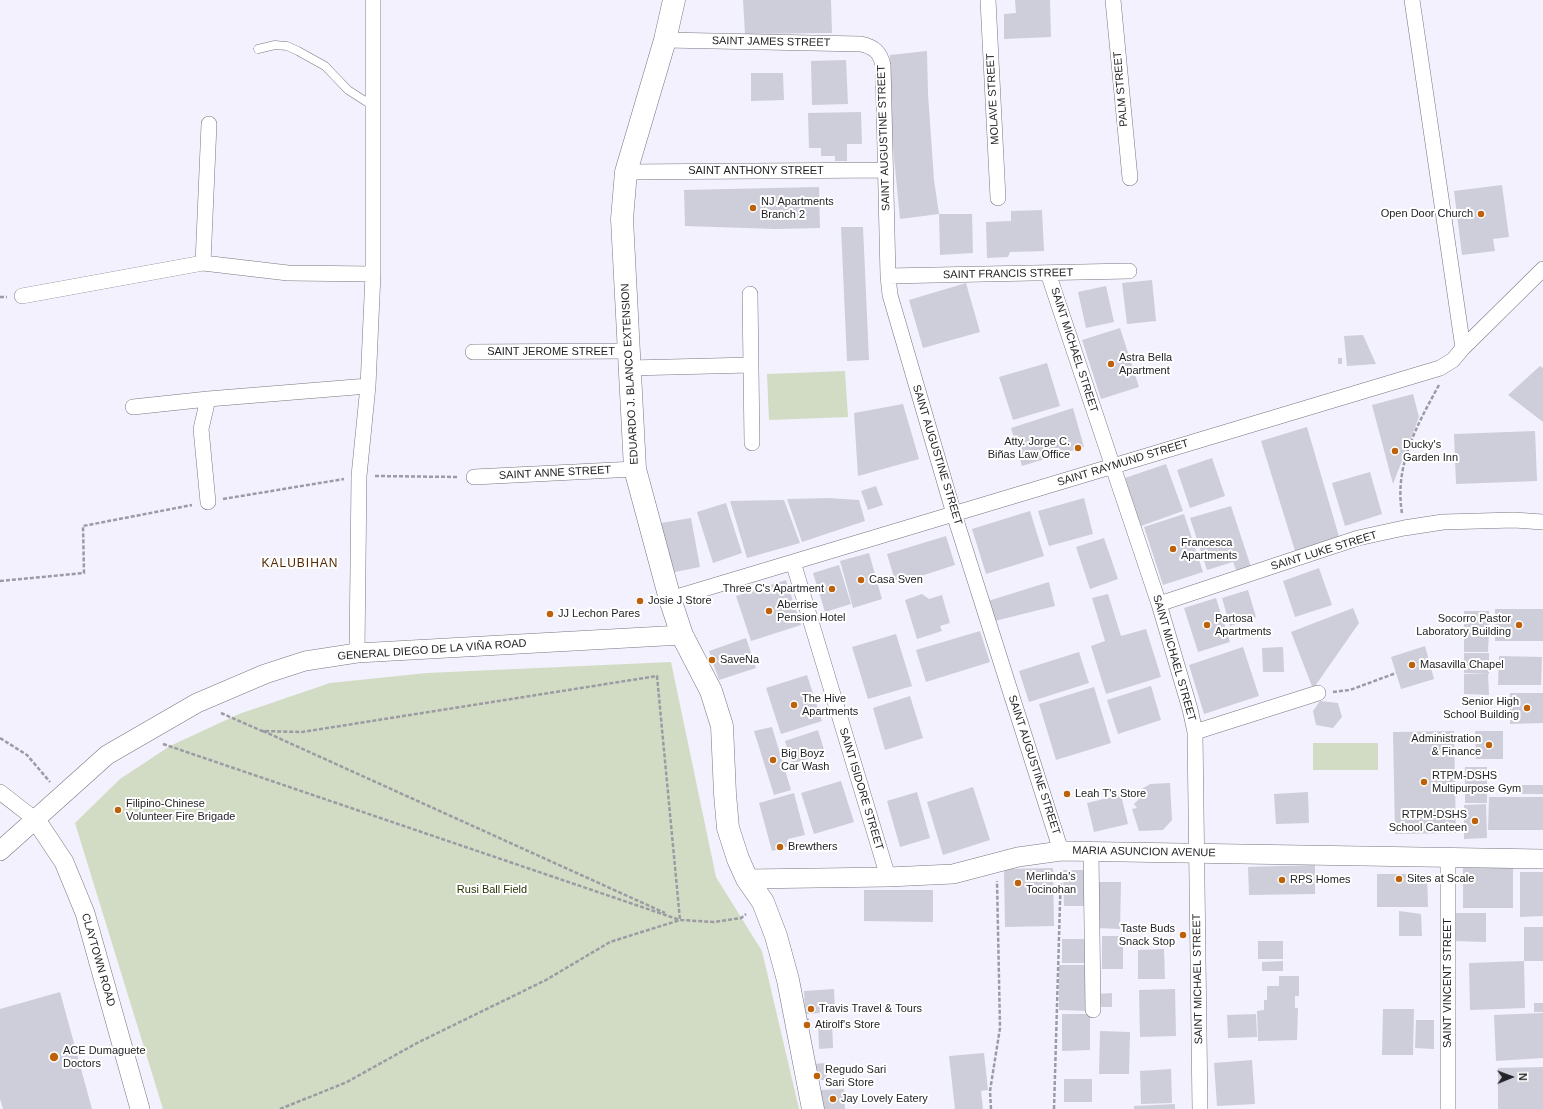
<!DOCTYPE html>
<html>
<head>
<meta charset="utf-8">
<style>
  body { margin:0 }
  #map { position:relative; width:1543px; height:1109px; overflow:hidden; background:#f2f1fd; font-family:Arial,sans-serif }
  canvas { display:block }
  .north { position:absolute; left:1491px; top:1057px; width:40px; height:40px; -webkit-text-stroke:3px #fff; paint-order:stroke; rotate:89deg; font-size:11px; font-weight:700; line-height:16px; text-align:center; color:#242428 }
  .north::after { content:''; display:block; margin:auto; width:14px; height:18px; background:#242428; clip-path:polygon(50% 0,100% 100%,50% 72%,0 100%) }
</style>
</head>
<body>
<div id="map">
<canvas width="1543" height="1109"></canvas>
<div class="north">N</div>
</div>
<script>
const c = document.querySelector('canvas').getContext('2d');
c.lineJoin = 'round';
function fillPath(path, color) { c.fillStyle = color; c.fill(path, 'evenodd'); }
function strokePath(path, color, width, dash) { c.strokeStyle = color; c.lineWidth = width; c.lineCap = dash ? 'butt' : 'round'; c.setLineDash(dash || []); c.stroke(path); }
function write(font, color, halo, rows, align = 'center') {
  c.font = font + ' Arial,sans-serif'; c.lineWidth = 4; c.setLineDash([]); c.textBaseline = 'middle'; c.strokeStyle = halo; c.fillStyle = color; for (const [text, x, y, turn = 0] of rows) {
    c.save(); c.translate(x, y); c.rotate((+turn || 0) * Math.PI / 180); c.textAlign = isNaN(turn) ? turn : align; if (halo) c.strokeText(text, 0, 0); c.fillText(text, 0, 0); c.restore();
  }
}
fillPath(new Path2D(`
  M845,371l3,46 -79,3 -2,-46z
  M671,662l45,215 46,74 37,158h-636l-88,-286 45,-44 50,-33 69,-32 91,-31 97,-10z
  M1313,743h65v27h-65z`), '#d2dcc4');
fillPath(new Path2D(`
  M743,0h88l1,33 -87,1z
  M1015,0h35l1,37 -47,2v-25l12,-1z
  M927,51l1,43 6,86 5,34 -39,5 -8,-82 -2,-82z
  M846,60l2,44 -36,1 -1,-44z
  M751,73h32l1,27 -33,1z
  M861,112l1,32h-15v17h-12v-5h-14v-8h-12l-1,-35z
  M1502,185l7,52 -16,2 2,12 -33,4 -8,-64z
  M819,187l1,41 -44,1 -91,-3 -1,-36z
  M1042,210l2,41 -34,1 -2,5 -21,1 -1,-36 25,-1v-10z
  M939,214h33l1,39 -33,2z
  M841,227h22l6,133 -22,1z
  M1152,280l4,41 -29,3 -5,-41z
  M966,283l14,49 -57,16 -14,-48z
  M1106,286l8,36 -28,6 -8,-36z
  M1120,328l19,59 -38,12 -19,-59z
  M1363,335l13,29 -29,2 -3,-30z
  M1338,358h4v6h-4z
  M1047,363l13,43 -47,14 -14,-43z
  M1540,366l3,2v54l-35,-27z
  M1413,394l6,23 -26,67 -21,-79z
  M903,404l16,55 -61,17 -4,-63z
  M1073,408l11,39 -62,19 -11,-38z
  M1307,427l33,113 -44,14 -35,-113z
  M1535,431l2,50 -81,3 -2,-50z
  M1212,458l13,38 -35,12 -13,-38z
  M1166,464l17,47 -42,15 -16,-48z
  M1370,472l12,42 -37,12 -13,-43z
  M876,486l7,19 -15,5 -7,-19z
  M829,498l30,2 6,21 -63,21 -15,-43z
  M1084,498l9,36 -44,12 -11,-35z
  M784,500l16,43 -53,15 -17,-57z
  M726,503l16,50 -29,10 -16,-51z
  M1231,506l20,61 -14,5 -4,-10 -26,8 -17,-52z
  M1030,511l14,45 -58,18 -14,-45z
  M1184,514l19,58 -40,13 -19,-58z
  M691,518l9,49 -30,6 -9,-50z
  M946,536l9,29 -59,19 -9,-30z
  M1104,538l14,41 -28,10 -14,-42z
  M869,553l13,46 -29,9 -13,-47z
  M839,565l12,39 -26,8 -12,-39z
  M1319,568l13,37 -37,12 -12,-36z
  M786,580l15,45 -50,16 -15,-45z
  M1049,582l6,24 -60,15 -7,-20z
  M1248,590l8,27 -26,9 -8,-28z
  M922,594l7,5 13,-4 8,28 -10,3 2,5 -25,8 -12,-39z
  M1108,594l13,42 25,-7 15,48 -55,17 -15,-48 14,-5 -13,-43z
  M1216,598l14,44 -32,10 -14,-44z
  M1353,608l6,15 -46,66 -22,-57z
  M1495,609h48v32h-48z
  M1464,611h25v20h-25z
  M980,631l10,31 -64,20 -10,-32z
  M1464,632h25l-1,20h-24z
  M896,634l16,52 -44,13 -16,-52z
  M746,638l10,30 -37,12 -10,-29z
  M1425,646l9,33 -33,10 -10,-32z
  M1243,647l16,49 -55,18 -15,-49z
  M1283,647l1,25h-21l-1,-24z
  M1079,652l10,31 -60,19 -10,-31z
  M1464,653h25v21l-25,-1z
  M1499,656l43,1 -1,28h-43z
  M1464,674h24l1,21 -25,-1z
  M807,675l15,46 -41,13 -15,-46z
  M1151,686l10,34 -43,14 -11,-34z
  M1094,687l17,56 -55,17 -17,-56z
  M1510,693h33v30l-33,1z
  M910,696l13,42 -38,12 -12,-42z
  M1320,701l18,2 4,14 -9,11 -17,-3 -3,-14z
  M772,727l19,63 -17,5 -20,-64z
  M818,730l7,23 -33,11 -7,-23z
  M1454,731l2,102 -61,1 -2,-102z
  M1475,731h28v28h-27z
  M1465,767h22v36h-22z
  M841,781l13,41 -40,12 -13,-41z
  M1170,783l2,37 -9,10 -24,1 -7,-22 5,-1 -3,-4 7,-7 -4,-5 13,-8z
  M1504,785h39v9h-39z
  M973,787l17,53 -47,15 -16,-53z
  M917,792l13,46 -30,9 -13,-46z
  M1308,792l1,31 -33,1 -2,-30z
  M794,793l11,42 -17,4 1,7 -17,5 -13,-48z
  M1121,795l7,29 -34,8 -7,-29z
  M1489,797h54v33h-55z
  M1486,804l1,34 -23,1v-34z
  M1315,865v29l-66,1 -1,-28z
  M1053,868l1,58 -49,1 -1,-58z
  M1463,868h50v40h-50z
  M1063,870h21v36h-20z
  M1520,872h23v44l-23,1z
  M1377,874h50l1,33h-51z
  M1097,882h24l-1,47 -24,-1z
  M864,890h69v32l-69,-1z
  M1399,911l22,3 1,22h-23z
  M1455,913h31v29l-31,-1z
  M1524,927h19v34h-19z
  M1102,936h21v33h-21z
  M1062,939h23v24h-23z
  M1258,941h25v18h-25z
  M1164,949l1,30h-27v-29z
  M1283,961v10h-21v-9z
  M1524,961l1,47 -55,2 -1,-47z
  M1059,965h29v46l-29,-1z
  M1279,976h20v20h-4v12h3l-1,32 -39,1 -1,-30 7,-1v-10h3v-14h12z
  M834,989l1,23 -30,2 -1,-23z
  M1175,989l1,47 -36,1 -1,-47z
  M60,992l32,117h-89l-3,-10v-90z
  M1112,993v14h-14v-13z
  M1534,1003h9v9h-9z
  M1383,1009h31l-1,46h-31z
  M1543,1013v45l-47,3 -2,-46z
  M1062,1014h28v36l-28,1z
  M1256,1014l1,23 -29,1 -1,-23z
  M805,1018h4v9h-3z
  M832,1020l1,28 -14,1 -1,-28z
  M1416,1020h18v29l-19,-1z
  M1100,1031l30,1 -1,42h-30z
  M984,1053l4,37 -7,1 2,18h-28l-6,-53z
  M1252,1060l3,44 -38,2 -3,-43z
  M826,1063l1,17h-14l-1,-16z
  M1543,1067v42h-45v-41z
  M1171,1069l1,34 -31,1 -1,-33z
  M1064,1079h28v23h-28z
  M844,1089l1,20h-24l-1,-19z
  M1175,1104v5h-41v-3z`), '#cdceda');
const service = new Path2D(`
  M258,49l17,-4 12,1 11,5 27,15 23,24 25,16`);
const minor = new Path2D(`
  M988,0l10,198
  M1113,0l17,178
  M1412,0l51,348
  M665,40l196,4c13,3 19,8 22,21l5,211 2,19 64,219 107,337
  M626,172l259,-2
  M203,263l6,-139
  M1048,273l111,331 31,105 5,23 5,377
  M888,276l241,-5
  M750,294l2,149
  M22,296l181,-33 85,10 85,1
  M473,352l156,-1
  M630,368l121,-3
  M208,399l-7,30 7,73
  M133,407l75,-8 160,-13
  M474,477l161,-8
  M793,562l95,315
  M670,599l770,-231 13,-8 10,-12 80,-79
  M1159,604l199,-66 46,-10 39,-6 71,-2 29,2
  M357,653l2,-177 9,-90 5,-112v-274
  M1195,732l123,-39
  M0,792l36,28
  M1091,851l2,159
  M1448,856v253`);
const tertiary = new Path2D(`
  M36,820l28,42 21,51 55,196
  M0,851l107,-96 90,-52 68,-29 40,-13 52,-8 325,-18
  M747,879l141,-2 65,-3 65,-17 43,-6 482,8`);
const secondary = new Path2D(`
  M674,0l-9,40 -39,132 -4,47 13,250 35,130 12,36 29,56 11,35 3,68 3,34 10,31 9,20 16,23 13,34 12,44 25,129`);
strokePath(service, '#777781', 9);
strokePath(minor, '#777781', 16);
strokePath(tertiary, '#777781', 20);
strokePath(secondary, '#777781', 23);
strokePath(new Path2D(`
  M0,297h7
  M375,476l83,1
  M223,499l121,-20
  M1402,513c-8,-47 15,-88 37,-128
  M0,581l84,-8 -1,-47 109,-21
  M1333,692l17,-2 46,-17
  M221,713l41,18 40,1 355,-56 23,244
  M263,731l402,182
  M0,738l27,17 23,27
  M163,744l517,176
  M280,1109l67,-27 70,-39 129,-63 64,-38 70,-22 34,2 27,-4 5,-4
  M991,1109l-1,-18 10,-63 -3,-147
  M1054,1109l7,-240`), '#9c9ba4', 2.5, [4, 2]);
strokePath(service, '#fff', 8);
strokePath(minor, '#fff', 15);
strokePath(tertiary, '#fff', 19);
strokePath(secondary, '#fff', 22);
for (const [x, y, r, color] of [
  [753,208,4,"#bd610b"],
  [1481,214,4,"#bd610b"],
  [1111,364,4,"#bd610b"],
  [1078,448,4,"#bd610b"],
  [1395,451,4,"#bd610b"],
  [1173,549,4,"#bd610b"],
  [861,580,4,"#bd610b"],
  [832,589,4,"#bd610b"],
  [640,601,4,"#bd610b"],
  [769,611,4,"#bd610b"],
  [550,614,4,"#bd610b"],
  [1207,625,4,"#bd610b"],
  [1519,625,4,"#bd610b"],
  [712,660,4,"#bd610b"],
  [1412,665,4,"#bd610b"],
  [794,705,4,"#bd610b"],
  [1527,708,4,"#bd610b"],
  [1489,745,4,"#bd610b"],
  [773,760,4,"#bd610b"],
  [1424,782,4,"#bd610b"],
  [1067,794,4,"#bd610b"],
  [118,810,4,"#bd610b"],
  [1475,821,4,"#bd610b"],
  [780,847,4,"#bd610b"],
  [1399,879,4,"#bd610b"],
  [1282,880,4,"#bd610b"],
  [1018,883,4,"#bd610b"],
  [1183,935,4,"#bd610b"],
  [811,1009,4,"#bd610b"],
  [807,1025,4,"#bd610b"],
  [54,1057,5,"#bd610b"],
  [817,1076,4,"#bd610b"],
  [833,1099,4,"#bd610b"]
]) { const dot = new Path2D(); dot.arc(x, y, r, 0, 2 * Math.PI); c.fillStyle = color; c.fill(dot); strokePath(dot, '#fff', 1.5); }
write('11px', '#242428', '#fff', [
  ["SAINT JAMES STREET",771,42,1],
  ["PALM STREET",1121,89,-95],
  ["MOLAVE STREET",993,99,-93],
  ["SAINT AUGUSTINE STREET",884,138,-92],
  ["SAINT ANTHONY STREET",756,171],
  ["SAINT FRANCIS STREET",1008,274,-1],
  ["SAINT MICHAEL STREET",1074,350,72],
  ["SAINT JEROME STREET",551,352],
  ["EDUARDO J. BLANCO EXTENSION",630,374,-93],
  ["SAINT AUGUSTINE STREET",937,455,73],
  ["SAINT RAYMUND STREET",1123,463,-17],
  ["SAINT ANNE STREET",555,473,-3],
  ["SAINT LUKE STREET",1324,551,-17],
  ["GENERAL DIEGO DE LA VIÑA ROAD",432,650,-4],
  ["SAINT MICHAEL STREET",1174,658,74],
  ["SAINT AUGUSTINE STREET",1034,765,72],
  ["SAINT ISIDORE STREET",861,789,73],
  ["MARIA ASUNCION AVENUE",1144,852,1],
  ["CLAYTOWN ROAD",98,960,74],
  ["SAINT MICHAEL STREET",1198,979,-91],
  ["SAINT VINCENT STREET",1448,983,-90]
]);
write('11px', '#242428', '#fff', [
  ["NJ Apartments",761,202],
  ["Branch 2",761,215],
  ["Open Door Church",1473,214,"right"],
  ["Astra Bella",1119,358],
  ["Apartment",1119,371],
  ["Atty. Jorge C.",1070,442,"right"],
  ["Biñas Law Office",1070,455,"right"],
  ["Ducky's",1403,445],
  ["Garden Inn",1403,458],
  ["Francesca",1181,543],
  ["Apartments",1181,556],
  ["Casa Sven",869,580],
  ["Three C's Apartment",824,589,"right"],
  ["Josie J Store",648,601],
  ["Aberrise",777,605],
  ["Pension Hotel",777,618],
  ["JJ Lechon Pares",558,614],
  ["Partosa",1215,619],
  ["Apartments",1215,632],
  ["Socorro Pastor",1511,619,"right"],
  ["Laboratory Building",1511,632,"right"],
  ["SaveNa",720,660],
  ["Masavilla Chapel",1420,665],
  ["The Hive",802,699],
  ["Apartments",802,712],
  ["Senior High",1519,702,"right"],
  ["School Building",1519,715,"right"],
  ["Administration",1481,739,"right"],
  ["& Finance",1481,752,"right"],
  ["Big Boyz",781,754],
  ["Car Wash",781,767],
  ["RTPM-DSHS",1432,776],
  ["Multipurpose Gym",1432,789],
  ["Leah T's Store",1075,794],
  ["Filipino-Chinese",126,804],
  ["Volunteer Fire Brigade",126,817],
  ["RTPM-DSHS",1467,815,"right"],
  ["School Canteen",1467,828,"right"],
  ["Brewthers",788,847],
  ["Merlinda's",1026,877],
  ["Tocinohan",1026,890],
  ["Sites at Scale",1407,879],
  ["RPS Homes",1290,880],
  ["Taste Buds",1175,929,"right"],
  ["Snack Stop",1175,942,"right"],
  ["Travis Travel & Tours",819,1009],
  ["Atirolf's Store",815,1025],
  ["ACE Dumaguete",63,1051],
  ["Doctors",63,1064],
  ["Regudo Sari",825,1070],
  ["Sari Store",825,1083],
  ["Jay Lovely Eatery",841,1099]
], 'left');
write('11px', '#263504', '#fff', [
  ["Rusi Ball Field",492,890]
]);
c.letterSpacing = '1px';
write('12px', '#542803', '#fff', [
  ["KALUBIHAN",300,564]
]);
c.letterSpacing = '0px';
</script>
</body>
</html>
